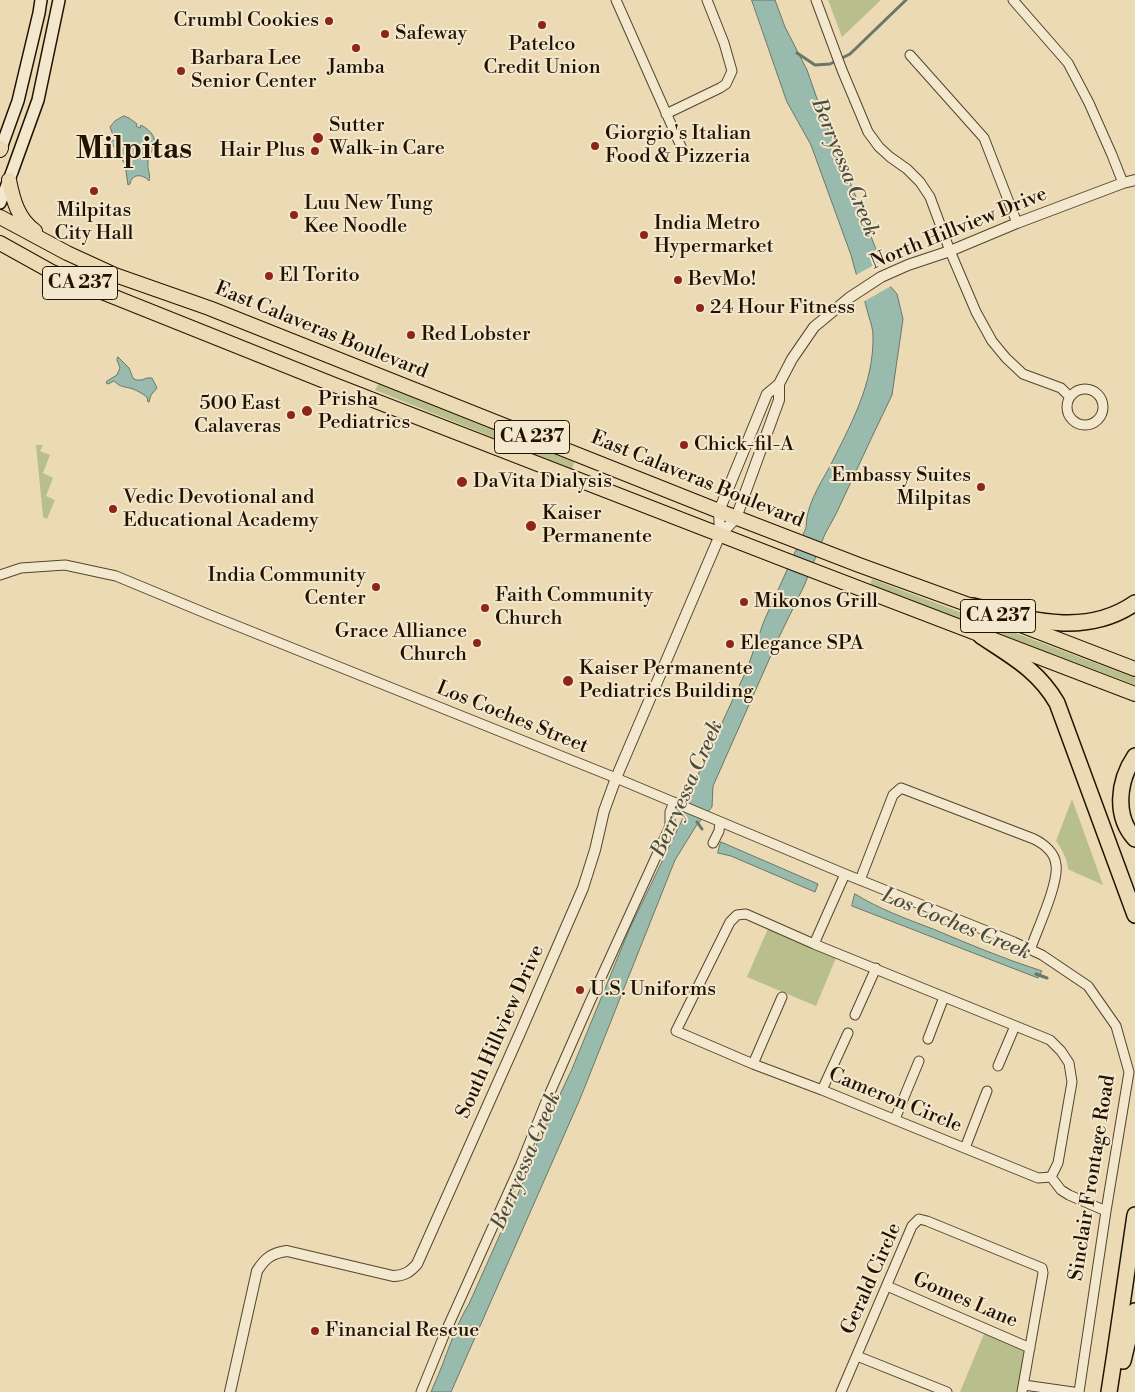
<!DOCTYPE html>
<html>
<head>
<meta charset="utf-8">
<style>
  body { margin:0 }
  canvas { display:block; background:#ecdab4 }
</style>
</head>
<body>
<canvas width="1135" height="1392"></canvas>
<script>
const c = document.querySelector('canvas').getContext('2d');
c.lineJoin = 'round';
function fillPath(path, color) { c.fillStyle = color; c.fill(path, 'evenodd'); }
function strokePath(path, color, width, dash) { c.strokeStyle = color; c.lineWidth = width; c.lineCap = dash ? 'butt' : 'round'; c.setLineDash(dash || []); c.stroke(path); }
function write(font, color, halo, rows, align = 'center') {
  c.font = font + ' "Libre Bodoni",serif'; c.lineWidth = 4; c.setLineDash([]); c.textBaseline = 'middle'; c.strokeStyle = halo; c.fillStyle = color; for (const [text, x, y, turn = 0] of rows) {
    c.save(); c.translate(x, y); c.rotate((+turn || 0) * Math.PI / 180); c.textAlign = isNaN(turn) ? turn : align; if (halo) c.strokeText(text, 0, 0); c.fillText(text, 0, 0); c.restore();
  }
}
fillPath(new Path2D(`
  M828,0h53l-39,37z
  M378,384l196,78 -2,7 -197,-79z
  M36,445h7l-3,6 10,4 -7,18 10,5 -7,18 9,4 -8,19 -4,-2z
  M872,579l263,99v7l-265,-100z
  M1072,799l31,86c-12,-6 -24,-10 -35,-16 -1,-11 -6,-20 -12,-28z
  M770,924l68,29 -22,53 -69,-29z
  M986,1329l44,19 -8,44h-62z`), '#b8bf8c');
const water = new Path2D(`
  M752,0h23l10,27 22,43 15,43 32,79 36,94 7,8 6,25 -11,76 -21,44 -35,75 -11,20 -21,52 -24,49 -67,151 -1,21 -16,19 -21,34 -95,239 -129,293h-20c5,-12 11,-25 15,-37 7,-18 13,-35 23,-51l61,-137 3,-15 39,-83 57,-139 53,-110 6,-24 59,-127 17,-48 42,-93c0,-22 13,-42 23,-60 21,-42 45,-84 44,-132 0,-6 -2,-13 -4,-19 -5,-21 -13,-41 -18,-62l-40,-110 -24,-43z
  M124,116l5,2 8,6 -1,2 4,2 1,-3c9,5 16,12 13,22 -2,5 -6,9 -6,15 -1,8 3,12 1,19 -6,-7 -17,-8 -19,3l-2,1 -3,-21 -14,-22 2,-2 5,3 3,-1v-3l-8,-4 -3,-8 5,-6z
  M118,357l11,11 4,10 3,2h6l5,-2h5l5,10 -6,7 -2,7h-1l-1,-5c-4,-3 -9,-6 -14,-8 -9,-3 -12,-1 -19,-8l-6,3 -2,-1 1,-2 10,-6 3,-7 -3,-8z
  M721,842l97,42 -3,8 -84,-36 -13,-3z
  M855,894c24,15 52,25 78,35 36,15 71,30 109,42l-4,7 -186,-72z`);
fillPath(water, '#99bbad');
strokePath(water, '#697768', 1);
fillPath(new Path2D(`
  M883,260l10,25 -30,17 -9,-26z`), '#ecdab4');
strokePath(new Path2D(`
  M797,53l18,12 15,-1 20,-10 56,-54
  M697,822l5,7
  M1036,974l11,4`), '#697768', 3);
const minor = new Path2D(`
  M616,0l67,151
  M816,0l26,70 26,62 11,15 11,10 17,12 13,13 10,15 20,54 26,61 16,29 14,17 17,16 38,14 9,9
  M1013,0l55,63 21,40 23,52 11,28
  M910,55l74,83 33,85
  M666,114l54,-26 6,-4 6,-13 -8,-28 -17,-43
  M1067 407a18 18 0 1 1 36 0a18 18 0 1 1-36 0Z
  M0,575l21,-7 44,-3 51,11 94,39 406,163 229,96 169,68 28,13 46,31 28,40 13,46 -23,139 -27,181
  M713,843l6,-12 1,-9
  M860,880l33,-85 8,-7 133,51c10,5 21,14 22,26 3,18 -19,65 -26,85
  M746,914l68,30 236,96 11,11 8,12 3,19 -14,81 -7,14 -13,1 -216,-88 -69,-26 -77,-33 54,-109 7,-7z
  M814,944l31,-70
  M855,1015l21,-47
  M928,1039l16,-42
  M753,1064l29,-67
  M998,1066l17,-40
  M822,1090l26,-57
  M895,1119l24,-58
  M965,1148l22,-57
  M1051,1177l10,13 8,5 37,16
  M887,1286l143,62
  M857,1356l90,36
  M1024,1385l49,7
  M421,1392l24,-59 76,-169 24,-60 44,-100 81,-178v-14l4,-10
  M841,1392l71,-166 7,-7 8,2 115,47 1,5 -21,119`);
const tertiary = new Path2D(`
  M720,535l-1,-24 48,-117 12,-10 13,-25 22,-32 35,-29 32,-21 27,-12 42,-14 67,-28 106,-40 12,-3
  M230,1392l27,-121c8,-13 15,-18 30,-20l106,25c11,0 17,-4 24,-12l103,-231 63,-145 12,-38 9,-39 12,-33 104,-243 16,-17 43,-118v-16`);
const secondary = new Path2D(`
  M0,151l18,-50 21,-88 2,-13
  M0,203l12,-31 26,-72 21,-100`);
const trunk = new Path2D(`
  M0,150l1,-2
  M9,180c4,20 9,39 26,51
  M0,217l67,36 48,22 94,33 510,203 140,54 124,45
  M0,243l52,29 285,114 451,175 347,133
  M1005,619l130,50`);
const motorway = new Path2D(`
  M973,606c54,13 112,32 162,-3
  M981,636c30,20 57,34 76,67l78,212
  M1135,756c-17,25 -21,60 0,83
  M1123,1361l12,-50
  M1109,1392l6,-39 20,-138`);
strokePath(minor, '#54442d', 11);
strokePath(tertiary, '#54442d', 12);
strokePath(secondary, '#221200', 14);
strokePath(trunk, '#221200', 16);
strokePath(motorway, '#221200', 18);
strokePath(minor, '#f3e7ce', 9);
strokePath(tertiary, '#f3e7ce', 10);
strokePath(secondary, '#f3e7ce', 11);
strokePath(trunk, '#ecdab4', 14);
strokePath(motorway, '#ecdab4', 15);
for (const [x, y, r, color] of [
  [329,21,5,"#8f2418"],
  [542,25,5,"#8f2418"],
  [385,34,5,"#8f2418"],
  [356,48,5,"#8f2418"],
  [181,71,5,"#8f2418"],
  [318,138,6,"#8f2418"],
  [595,146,5,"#8f2418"],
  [315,151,5,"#8f2418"],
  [94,191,5,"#8f2418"],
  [294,215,5,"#8f2418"],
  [644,235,5,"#8f2418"],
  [269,276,5,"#8f2418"],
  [678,280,5,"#8f2418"],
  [700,308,5,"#8f2418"],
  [411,335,5,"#8f2418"],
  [307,411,6,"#8f2418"],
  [291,415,5,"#8f2418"],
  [684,445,5,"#8f2418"],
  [462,482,6,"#8f2418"],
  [981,487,5,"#8f2418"],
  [113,509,5,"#8f2418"],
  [531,526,6,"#8f2418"],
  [376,587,5,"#8f2418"],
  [744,602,5,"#8f2418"],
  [485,608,5,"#8f2418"],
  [477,643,5,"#8f2418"],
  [730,644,5,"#8f2418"],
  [568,681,6,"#8f2418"],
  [580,990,5,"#8f2418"],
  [315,1331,5,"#8f2418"]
]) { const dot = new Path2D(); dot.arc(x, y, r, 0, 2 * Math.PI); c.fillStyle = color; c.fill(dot); strokePath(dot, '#f3e7ce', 2); }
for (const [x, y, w] of [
  [80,283,75],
  [532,437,75],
  [998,616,75]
]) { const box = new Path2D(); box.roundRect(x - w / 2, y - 16.5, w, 33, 4); c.fillStyle = '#f3e7ce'; c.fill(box); strokePath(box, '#221200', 1); }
write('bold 19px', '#221200', null, [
  ["CA 237",80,283],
  ["CA 237",532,437],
  ["CA 237",998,616]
]);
write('20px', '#221200', '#f3e7ce', [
  ["Crumbl Cookies",319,21,"right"],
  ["Safeway",395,34],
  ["Patelco",542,45,"center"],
  ["Credit Union",542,68,"center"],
  ["Barbara Lee",191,59],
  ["Senior Center",191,82],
  ["Jamba",356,68,"center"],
  ["Sutter",329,126],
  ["Walk-in Care",329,149],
  ["Giorgio's Italian",605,134],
  ["Food & Pizzeria",605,157],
  ["Hair Plus",305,151,"right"],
  ["Luu New Tung",304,204],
  ["Kee Noodle",304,227],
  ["Milpitas",94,211,"center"],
  ["City Hall",94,234,"center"],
  ["India Metro",654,224],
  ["Hypermarket",654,247],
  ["El Torito",279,276],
  ["BevMo!",688,280],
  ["24 Hour Fitness",710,308],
  ["Red Lobster",421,335],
  ["Prisha",318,400],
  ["Pediatrics",318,423],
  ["500 East",281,404,"right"],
  ["Calaveras",281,427,"right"],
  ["Chick-fil-A",694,445],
  ["Embassy Suites",971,476,"right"],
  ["Milpitas",971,499,"right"],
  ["DaVita Dialysis",473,482],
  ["Vedic Devotional and",123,498],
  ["Educational Academy",123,521],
  ["Kaiser",542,514],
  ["Permanente",542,537],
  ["India Community",366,576,"right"],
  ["Center",366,599,"right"],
  ["Faith Community",495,596],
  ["Church",495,619],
  ["Mikonos Grill",754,602],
  ["Grace Alliance",467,632,"right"],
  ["Church",467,655,"right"],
  ["Elegance SPA",740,644],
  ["Kaiser Permanente",579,669],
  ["Pediatrics Building",579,692],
  ["U.S. Uniforms",590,990],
  ["Financial Rescue",325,1331]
], 'left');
write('20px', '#221200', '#f3e7ce', [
  ["North Hillview Drive",959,229,-22],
  ["East Calaveras Boulevard",321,331,22],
  ["East Calaveras Boulevard",697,480,22],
  ["Los Coches Street",512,718,22],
  ["South Hillview Drive",501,1032,-66],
  ["Cameron Circle",895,1101,22],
  ["Sinclair Frontage Road",1093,1178,-81],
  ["Gerald Circle",872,1279,-66],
  ["Gomes Lane",965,1301,23]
]);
write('italic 21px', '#4c4d3d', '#f3e7ce', [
  ["Berryessa Creek",844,168,68],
  ["Berryessa Creek",688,789,-66],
  ["Los Coches Creek",956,925,22],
  ["Berryessa Creek",527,1161,-67]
]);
write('bold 30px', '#221200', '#f3e7ce', [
  ["Milpitas",134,151]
]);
</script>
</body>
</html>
